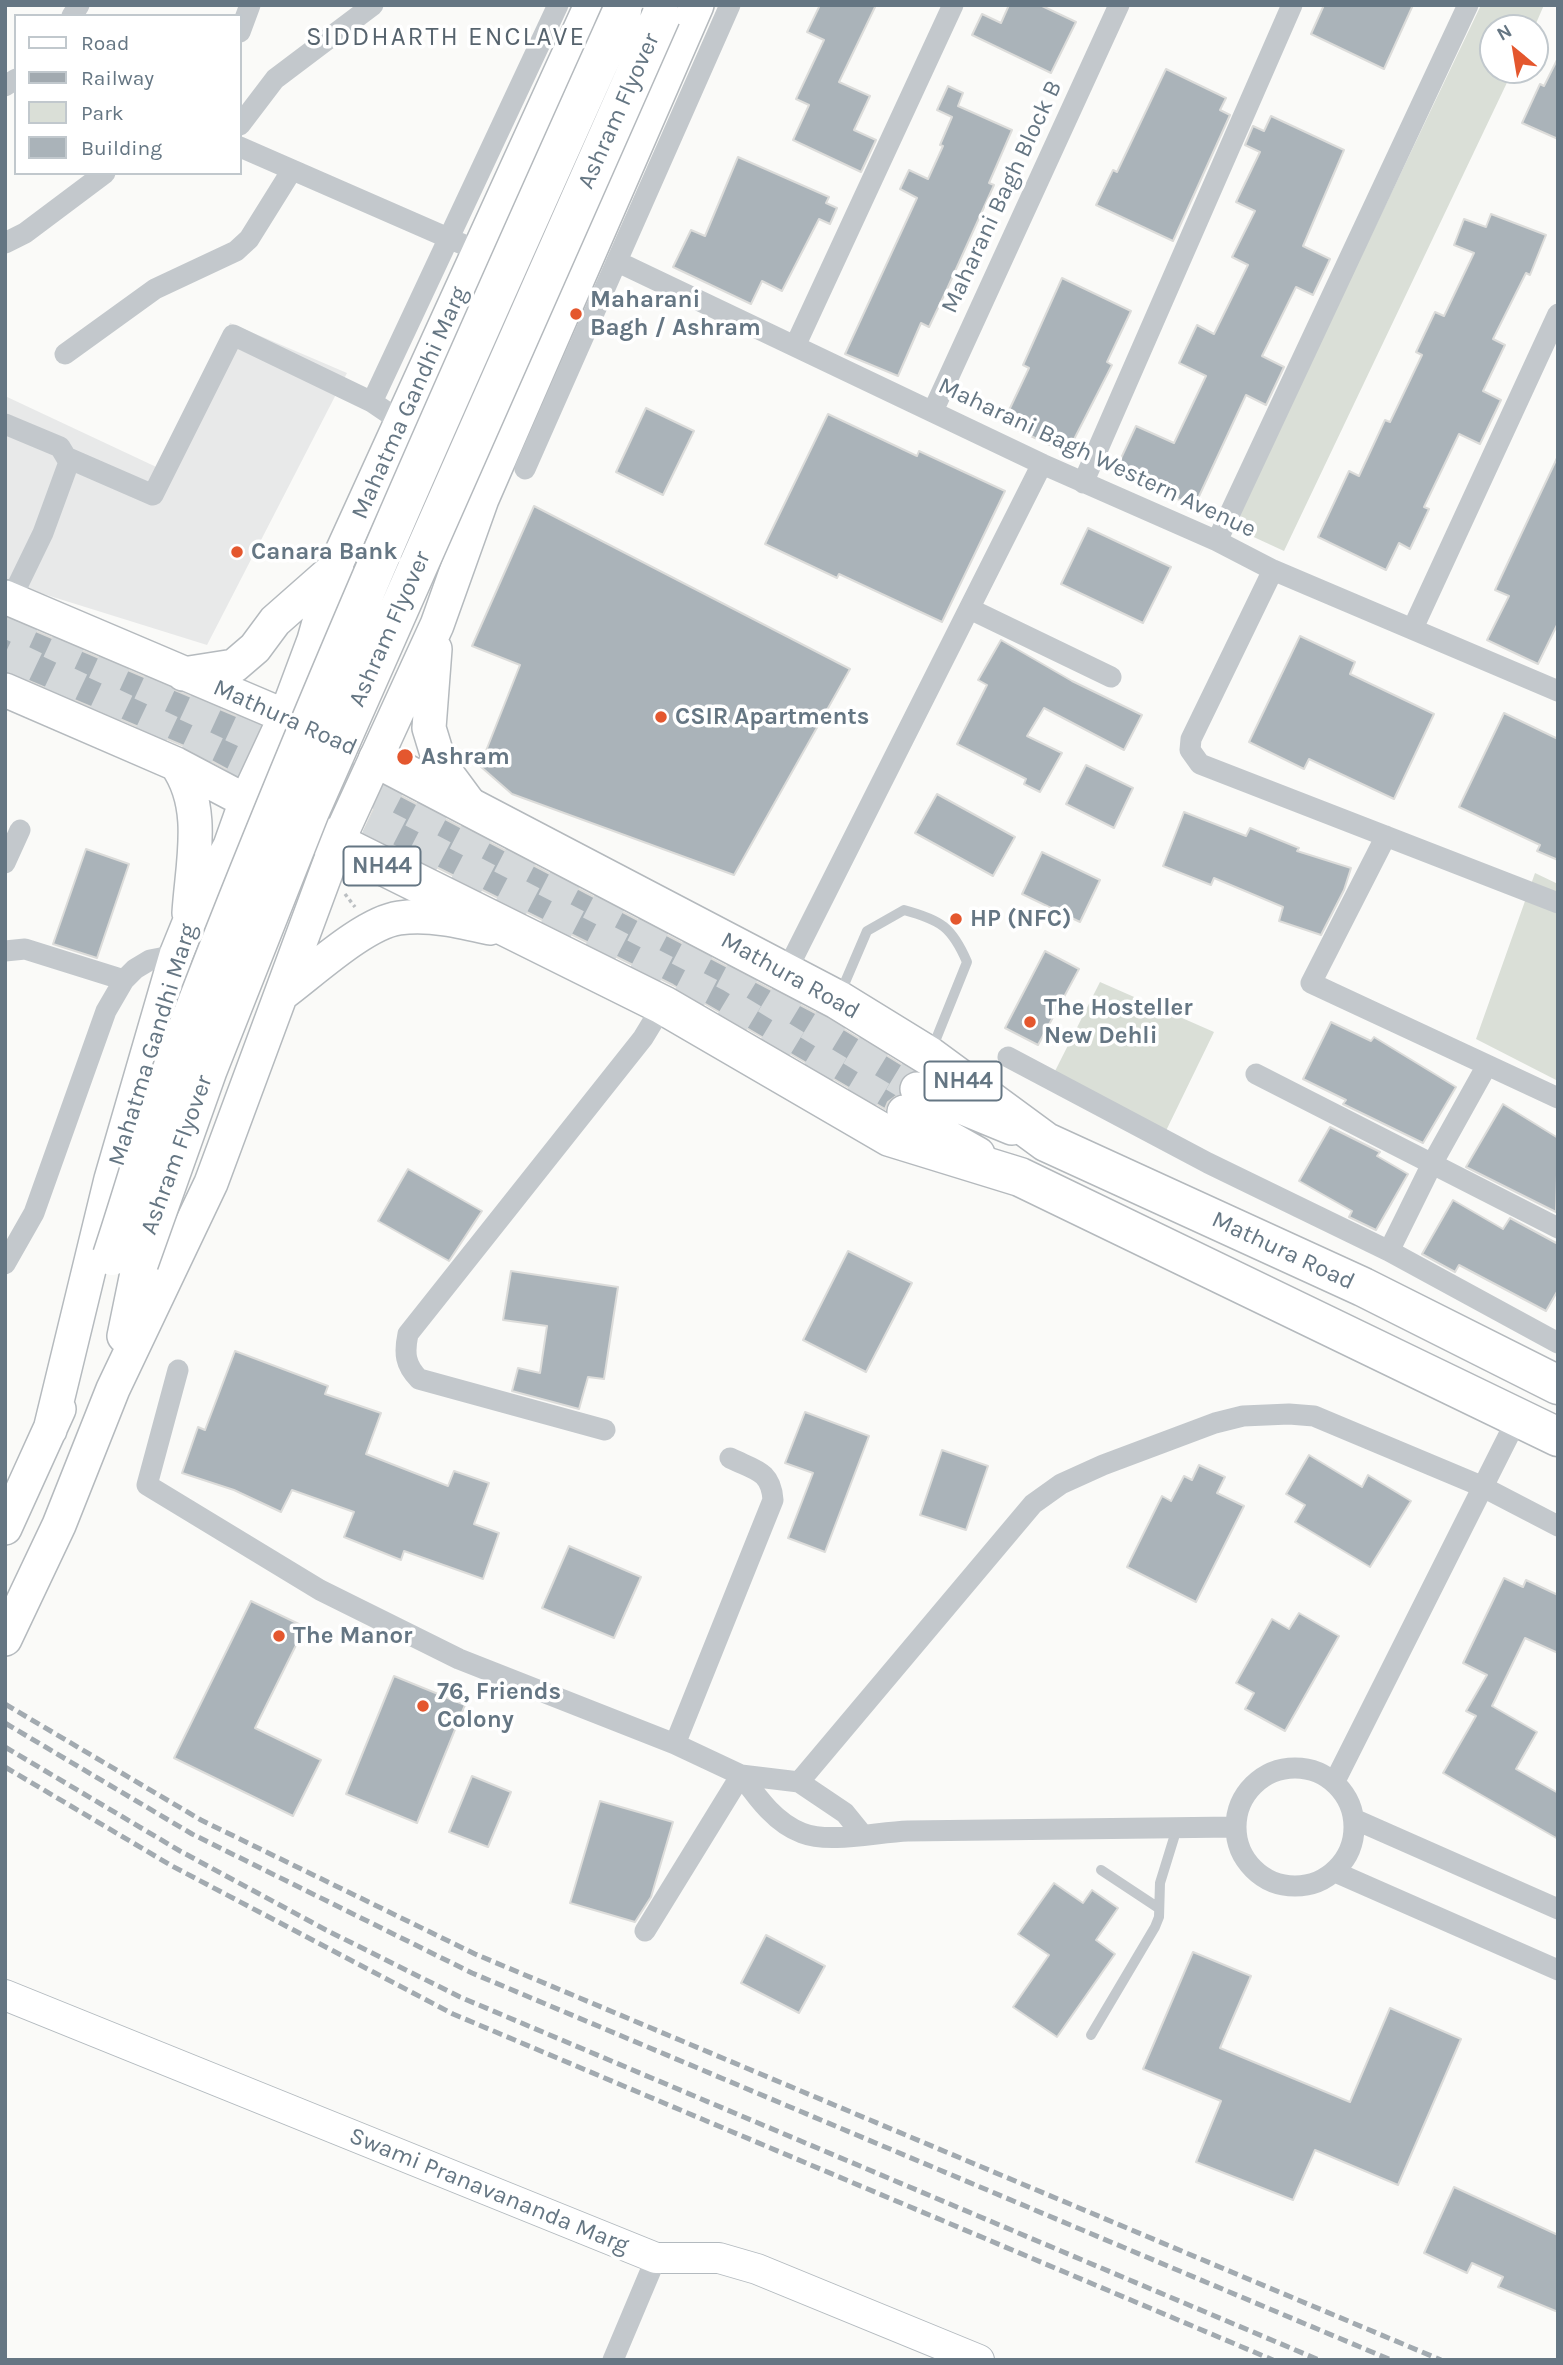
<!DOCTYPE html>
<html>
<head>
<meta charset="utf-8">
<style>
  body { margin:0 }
  #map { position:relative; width:1563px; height:2365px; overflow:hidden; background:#fafaf8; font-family:Karla,sans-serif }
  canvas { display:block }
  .frame { position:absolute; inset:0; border:7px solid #657683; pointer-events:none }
  .legend { position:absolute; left:14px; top:14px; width:228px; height:161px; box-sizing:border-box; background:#fff; border:2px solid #c1c8cd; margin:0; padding:9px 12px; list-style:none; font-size:21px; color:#657683 }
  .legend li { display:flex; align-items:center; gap:14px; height:35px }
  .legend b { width:35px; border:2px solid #c1c8cd }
  .north { position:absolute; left:1479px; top:14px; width:70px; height:70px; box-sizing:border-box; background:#fff; border:2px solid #c1c8cd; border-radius:50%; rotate:330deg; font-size:19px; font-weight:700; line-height:28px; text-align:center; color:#657683 }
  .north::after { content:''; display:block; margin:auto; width:24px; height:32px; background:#e4572e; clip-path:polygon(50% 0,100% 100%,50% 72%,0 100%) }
</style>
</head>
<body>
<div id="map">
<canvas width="1563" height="2365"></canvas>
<div class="frame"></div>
<ul class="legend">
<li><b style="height:9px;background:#fff"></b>Road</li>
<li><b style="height:9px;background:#a2aab0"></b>Railway</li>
<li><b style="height:19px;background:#dadfd7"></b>Park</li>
<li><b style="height:19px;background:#aab3b9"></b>Building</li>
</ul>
<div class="north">N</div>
</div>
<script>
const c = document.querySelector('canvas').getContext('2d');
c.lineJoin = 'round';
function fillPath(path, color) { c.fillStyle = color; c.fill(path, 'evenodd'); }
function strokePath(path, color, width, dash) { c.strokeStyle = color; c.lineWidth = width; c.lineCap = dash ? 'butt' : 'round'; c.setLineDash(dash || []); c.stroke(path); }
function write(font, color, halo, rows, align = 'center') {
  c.font = font + ' Karla,sans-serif'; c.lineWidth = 7; c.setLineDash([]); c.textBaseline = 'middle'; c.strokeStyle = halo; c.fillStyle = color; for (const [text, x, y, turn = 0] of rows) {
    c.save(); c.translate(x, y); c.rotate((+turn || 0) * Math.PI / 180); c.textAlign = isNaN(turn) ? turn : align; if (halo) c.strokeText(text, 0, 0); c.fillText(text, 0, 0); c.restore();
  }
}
fillPath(new Path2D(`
  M230,323l117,50 -140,272 -202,-63v-186l162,76z`), '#e8e9e9');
fillPath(new Path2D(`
  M1481,5h63l-10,23h-41v42h20l-229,481 -52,-24z
  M1535,873l23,11v197l-82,-42z
  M1100,982l114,50 -52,107 -111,-60z`), '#dadfd7');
const building = new Path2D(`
  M820,5h56l-37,77 31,14 -16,34 22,10 -15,32 -68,-32 16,-35 -13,-6 28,-59 -17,-8z
  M1009,5h31l36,17 -25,51 -79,-38 10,-21 19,9z
  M1324,5h89l-29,64 -73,-35z
  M1558,58v81l-36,-16 18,-39 4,2z
  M1166,69l60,29 -6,12 10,5 -57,126 -77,-36 17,-35 4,2z
  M948,86l15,7 -5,13 54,24 -23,53 5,2 -47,104 -18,38 -8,-4 -23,53 -53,-22 72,-156 -17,-9 9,-19 19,9 15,-33 -3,-1 12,-28 -15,-7z
  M1271,116l73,34 -41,96 27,13 -17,36 -17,-8 -34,69 22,11 -18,38 -20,-10 -52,112 -78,-38 20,-43 38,17 32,-67 -27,-13 18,-38 17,9 34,-69 -16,-8 23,-46 -19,-9 24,-50 -15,-7 8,-19 11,5z
  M738,157l91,40 -3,6 11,5 -7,16 -11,-5 -37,72 -20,-10 -11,23 -78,-37 18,-37 14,6z
  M1491,214l55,21 -16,40 -4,-2 -33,66 12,6 -22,46 18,9 -21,44 -21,-10 -35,73 5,2 -19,40 -11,-6 -13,27 -68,-33 31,-66 10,5 26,-56 5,2 32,-67 -6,-3 19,-40 9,4 30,-63 -20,-8 10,-26 22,8z
  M1062,278l69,33 -24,51 5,3 -45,88 -64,-30 26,-55 -6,-3z
  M646,408l48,23 -31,64 -47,-23z
  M828,414l89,42 2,-5 86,40 -63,131 -103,-48 -2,4 -72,-34z
  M1558,456v167l-20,41 -51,-24 22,-44 -14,-6z
  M534,506l316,163 -116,206 -222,-81 -32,-28 40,-101 -48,-19z
  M1088,528l83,39 -28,56 -82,-39z
  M5,618l255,108 -23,49 -53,-29 -179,-75z
  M1300,636l55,26 -5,12 84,40 -40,85 -85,-40 -5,10 -55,-27z
  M1001,640l71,41 70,34 -18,35 -80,-42 -17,28 35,17 -22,39 -16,-8 2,-5 -69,-35 30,-59 -9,-5z
  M1504,713l54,26v121l-21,-9 3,-6 -81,-38z
  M1086,765l47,23 -19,40 -48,-24z
  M384,787l443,232 85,52 -12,10 -1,13 -11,8 -3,7 -212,-124 -309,-154z
  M937,794l78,43 -22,39 -78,-43z
  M1184,812l62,24 4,-8 49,20 -2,3 54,17 -7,22 -23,45 -42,-14 4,-14 -69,-29 -3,7 -48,-19z
  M86,849l43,15 -32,94 -44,-14z
  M1042,852l58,28 -20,42 -58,-28z
  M1045,951l34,18 -41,76 -33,-17z
  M1331,1022l40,19 3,-4 82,50 -33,56 -80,-39 3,-4 -43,-21z
  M1503,1104l55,34 -2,74 -90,-45z
  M1330,1127l50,25 -3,4 31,18 -32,56 -27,-13 3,-6 -53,-30z
  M408,1169l74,42 -33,50 -71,-40z
  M1453,1200l50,29 7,-11 48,26v46l-12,21 -87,-46 -4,7 -33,-18z
  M848,1251l64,32 -46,89 -63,-32z
  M511,1271l107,16 -14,92 -16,-2 -9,32 -67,-18 6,-23 22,5 7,-47 -44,-6z
  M235,1351l93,35 -3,8 56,19 -15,41 82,32 6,-15 35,12 -15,41 25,9 -16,46 -79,-28 -3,9 -57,-23 10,-25 -62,-22 -11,22 -47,-22 -52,-17 16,-46 7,3z
  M805,1412l64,24 -44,116 -37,-14 25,-65 -28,-10z
  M942,1450l46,16 -22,64 -46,-15z
  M1309,1455l53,32 6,-12 43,26 -41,66 -75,-45 10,-17 -19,-11z
  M1199,1465l26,12 -8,16 27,13 -48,96 -69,-35 35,-71 9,5 13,-25 8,4z
  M569,1546l72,31 -27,61 -72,-30z
  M1504,1578l19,9 3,-7 32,15v58l-33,-15 -33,68 45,26 -21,37 42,24v46l-115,-66 33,-57 -10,-5 21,-36 -24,-12z
  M251,1601l54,26 -50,101 66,32 -28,56 -119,-58z
  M1299,1613l40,23 -54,95 -40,-22 9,-16 -18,-10 36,-64 17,10z
  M394,1676l71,29 -48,118 -71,-29z
  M472,1776l39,16 -23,55 -39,-15z
  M600,1801l73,21 -22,75 -16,25 -65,-19z
  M1054,1883l29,20 9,-13 26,18 -22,32 19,14 -58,83 -44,-30 36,-52 -31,-21z
  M766,1935l59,31 -26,47 -58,-30z
  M1193,1952l58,24 -31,72 130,54 40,-94 71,31 -63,146 -83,-35 -22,50 -97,-38 25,-61 -78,-32z
  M1454,2187l104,48v77l-60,-25 5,-10 -31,-14 -5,10 -43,-20z`);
fillPath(building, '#aab3b9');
strokePath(building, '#dcdcda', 2);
strokePath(new Path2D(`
  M5,621l368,169 357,185 187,114
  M5,654l242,114 113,46 352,182 192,116`), '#d5d9db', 33, [33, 17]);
const secondary = new Path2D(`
  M5,1995l651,263h63l38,11 222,91`);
const primary = new Path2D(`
  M5,597l301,128
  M435,649l-6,79 11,36 31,42
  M183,674l51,-8 21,-18 20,-27 59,-52 3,2
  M5,690l171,74 70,37
  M176,764c31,43 16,100 13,149
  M282,994c30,-22 82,-71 117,-76 31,-4 61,3 91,10
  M917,1089l95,39
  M904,1112l74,42
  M124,1336l15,-73
  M50,1430l61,-251 65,-224 13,-32 41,-77 16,-45 40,-86 28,-75 20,-71 257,-564
  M5,1528l54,-119
  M5,1639l54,-114 54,-136 98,-206 126,-340 100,-218 45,-126 215,-494`);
const highway = new Path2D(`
  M378,759l460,241 91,56 117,86 317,145 195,98
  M246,801l91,42 326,162 227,132 130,40 538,260`);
strokePath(secondary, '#b3babf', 32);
strokePath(primary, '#b5babe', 36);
strokePath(highway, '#b4b9bd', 41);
strokePath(new Path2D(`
  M345,894l10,13`), '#bbbfc2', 3.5, [3.5, 3.5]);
strokePath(new Path2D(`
  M840,994l27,-63 37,-21c37,10 48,17 63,52l-35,87
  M1101,1870l56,37
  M1091,2035l64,-108 4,-10 1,-34 17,-55`), '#c3c8cc', 10);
strokePath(new Path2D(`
  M72,16l7,-11
  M240,32l10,-27
  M5,86l11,-7
  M240,125l35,-46 98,-74
  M240,147l222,97
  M5,243l20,-10 80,-60
  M618,262l424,202 175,77 56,29 285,121
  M796,344l157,-339
  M65,354l90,-65 81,-38 13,-12 43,-69
  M372,402l186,-397
  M933,411l186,-406
  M5,424l55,23 9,15 -26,71 -32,66
  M68,458l85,37 80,-160 139,67 31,21
  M525,469l205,-464
  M1083,483l209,-478
  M1217,541l251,-536
  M1273,570l-82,169 -1,11 10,14 358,139
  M970,609l141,68
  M1413,628l145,-314
  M1386,836l-75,147 247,115
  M5,863l15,-33
  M5,951l20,-2 99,31
  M786,972l256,-508
  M1008,1057l200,106 181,88 169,92
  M1256,1074l302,154
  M1389,1251l43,-87 54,-97
  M5,1264l29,-51 72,-202 18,-31 11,-11 15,-9 26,-5
  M178,1370l-31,115 173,105 139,69 216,85 66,31 58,7 46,31 17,21
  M605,1430l-186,-51c-14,-14 -15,-26 -11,-45l235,-296 20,-33
  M675,1744l98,-244c-2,-30 -19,-30 -43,-42
  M1236 1827a59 59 0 1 1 118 0a59 59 0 1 1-118 0Z
  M741,1775c16,22 34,48 61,58 28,11 75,-1 106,-2 109,-2 217,-2 326,-4
  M1335,1781l183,-364
  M799,1782l234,-278 28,-20 42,-19 112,-42 28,-7 46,-2 25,2 167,70 77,40
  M1354,1819l204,90
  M1335,1872l223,98
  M645,1931l96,-156
  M613,2360l43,-102`), '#c3c8cc', 21);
strokePath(secondary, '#fff', 30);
strokePath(primary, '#fff', 33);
strokePath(highway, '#fff', 38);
strokePath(new Path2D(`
  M5,1704l196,116 274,134 966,406
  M5,1723l187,111 280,139 919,387
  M5,1747l175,104 146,79 134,67 859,363
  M5,1767l167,99 281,148 820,346`), '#a2aab0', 5, [10, 5]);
const highwayBridge = new Path2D(`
  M112,1256c23,-69 42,-139 67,-206 134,-352 289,-696 443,-1039
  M139,1263l69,-194 102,-258 351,-795`);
strokePath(highwayBridge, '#b4b9bd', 41, []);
strokePath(highwayBridge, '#fff', 38);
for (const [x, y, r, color] of [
  [576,314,7,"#e4572e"],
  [237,552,7,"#e4572e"],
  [661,717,7,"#e4572e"],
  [405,757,9,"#e4572e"],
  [956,919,7,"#e4572e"],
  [1030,1022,7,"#e4572e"],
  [279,1636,7,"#e4572e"],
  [423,1706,7,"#e4572e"]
]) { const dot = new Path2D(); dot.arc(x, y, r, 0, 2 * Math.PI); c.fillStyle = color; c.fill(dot); strokePath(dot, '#fff', 2.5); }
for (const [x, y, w] of [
  [382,866,77],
  [963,1081,77]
]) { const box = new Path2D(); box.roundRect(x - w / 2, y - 19.5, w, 39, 5); c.fillStyle = '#fff'; c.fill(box); strokePath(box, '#657683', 2); }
write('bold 23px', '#657683', null, [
  ["NH44",382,866],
  ["NH44",963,1081]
]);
write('24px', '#657683', '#fff', [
  ["Ashram Flyover",619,111,-66],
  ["Maharani Bagh Block B",1002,197,-65],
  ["Mahatma Gandhi Marg",410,403,-66],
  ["Maharani Bagh Western Avenue",1097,458,25],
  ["Ashram Flyover",390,629,-66],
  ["Mathura Road",285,718,24],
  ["Mathura Road",790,976,29],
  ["Mahatma Gandhi Marg",153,1045,-73],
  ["Ashram Flyover",177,1155,-70],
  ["Mathura Road",1283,1251,25],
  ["Swami Pranavananda Marg",489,2191,22]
]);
write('bold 24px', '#657683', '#fff', [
  ["Maharani",590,300],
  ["Bagh / Ashram",590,328],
  ["Canara Bank",251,552],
  ["CSIR Apartments",675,717],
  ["Ashram",421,757],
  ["HP (NFC)",970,919],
  ["The Hosteller",1044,1008],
  ["New Dehli",1044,1036],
  ["The Manor",293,1636],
  ["76, Friends",437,1692],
  ["Colony",437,1720]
], 'left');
c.letterSpacing = '2px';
write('26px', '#57646e', '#fff', [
  ["SIDDHARTH ENCLAVE",446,38]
]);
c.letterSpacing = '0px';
</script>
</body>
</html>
